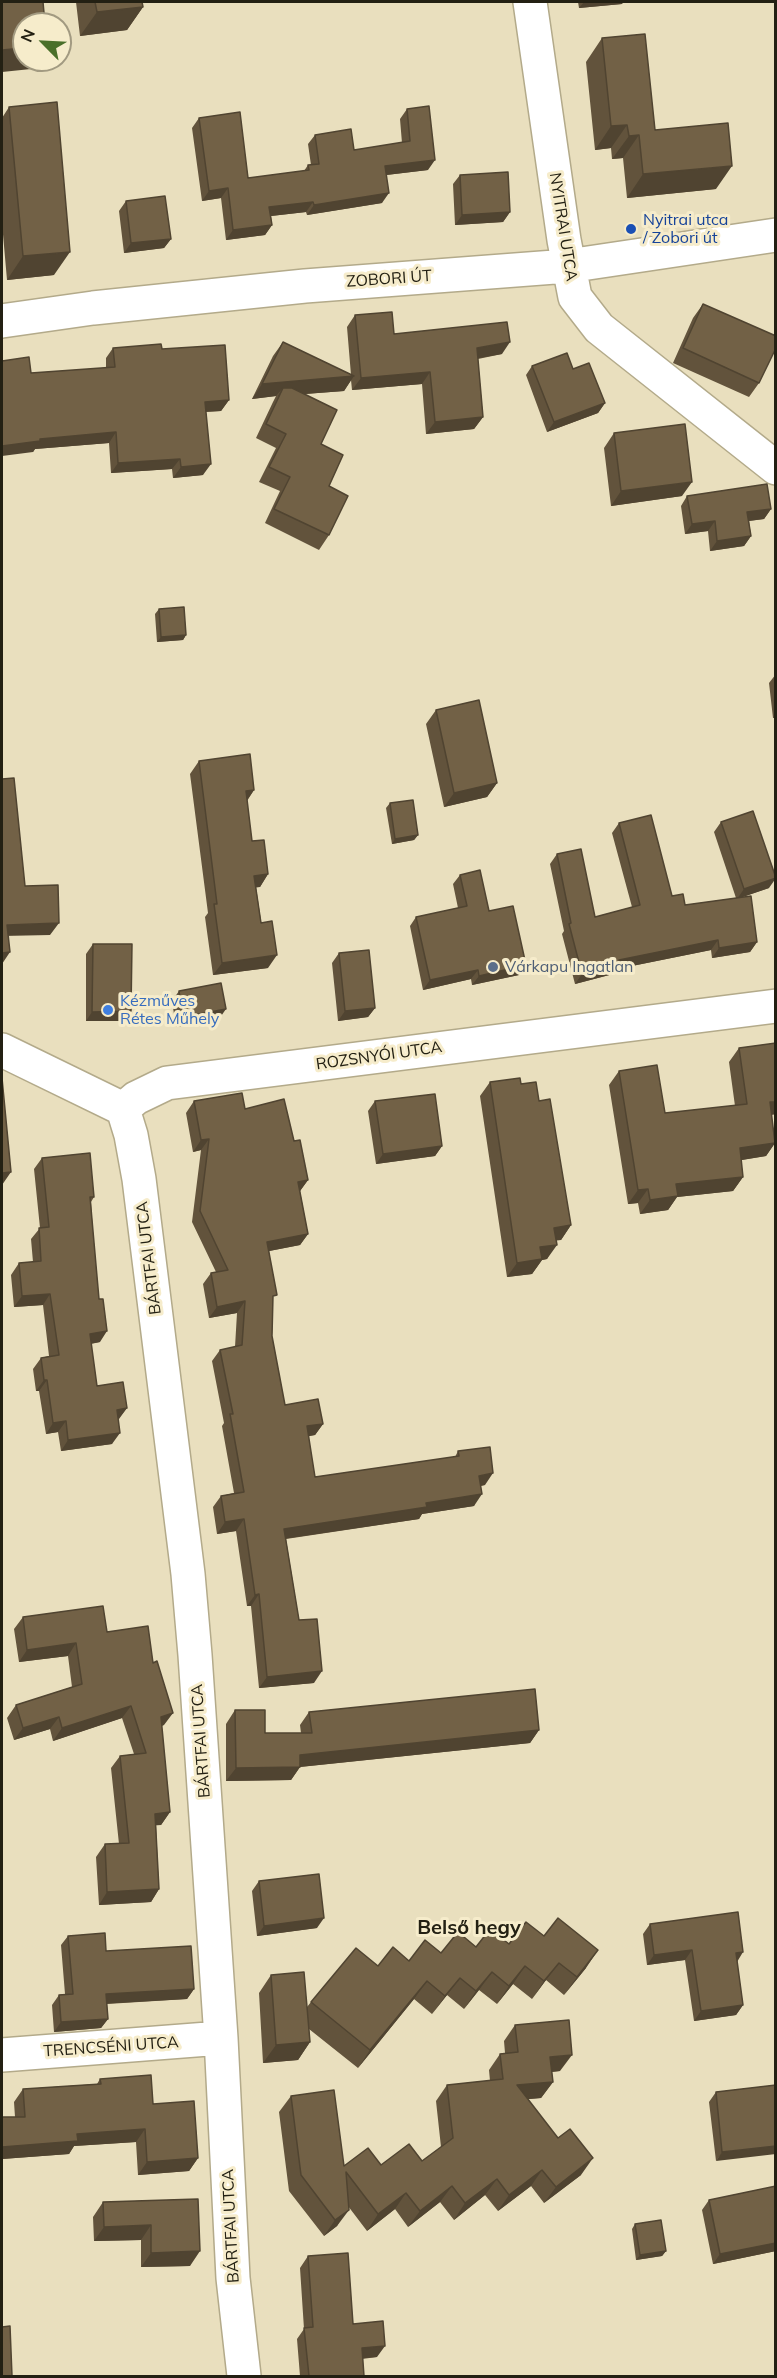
<!DOCTYPE html>
<html>
<head>
<meta charset="utf-8">
<style>
  body { margin:0 }
  #map { position:relative; width:777px; height:2378px; overflow:hidden; background:#e9dfbe; font-family:Mulish,sans-serif }
  canvas { display:block }
  .frame { position:absolute; inset:0; border:3px solid #232013; pointer-events:none }
  .north { position:absolute; left:12px; top:12px; width:60px; height:60px; box-sizing:border-box; background:#f6eccb; border:2px solid #a29a81; border-radius:50%; rotate:294deg; font-size:16px; font-weight:700; line-height:24px; text-align:center; color:#232013 }
  .north::after { content:''; display:block; margin:auto; width:21px; height:27px; background:#4a6f29; clip-path:polygon(50% 0,100% 100%,50% 72%,0 100%) }
</style>
</head>
<body>
<div id="map">
<canvas width="777" height="2378"></canvas>
<div class="frame"></div>
<div class="north">N</div>
</div>
<script>
const c = document.querySelector('canvas').getContext('2d');
c.lineJoin = 'round';
function strokePath(path, color, width, dash) { c.strokeStyle = color; c.lineWidth = width; c.lineCap = dash ? 'butt' : 'round'; c.setLineDash(dash || []); c.stroke(path); }
function fillPath(path, color) { c.fillStyle = color; c.fill(path, 'evenodd'); }
function write(font, color, halo, rows, align = 'center') {
  c.font = font + ' Mulish,sans-serif'; c.lineWidth = 6; c.setLineDash([]); c.textBaseline = 'middle'; c.strokeStyle = halo; c.fillStyle = color; for (const [text, x, y, turn = 0] of rows) {
    c.save(); c.translate(x, y); c.rotate((+turn || 0) * Math.PI / 180); c.textAlign = isNaN(turn) ? turn : align; if (halo) c.strokeText(text, 0, 0); c.fillText(text, 0, 0); c.restore();
  }
}
const street = new Path2D(`
  M530,2l34,238 11,57 24,31 177,140
  M2,321l91,-13 212,-22 263,-20 208,-31
  M2,1050l121,59
  M123,1109l8,26 8,44 49,395 7,81 26,383 12,240 11,98
  M123,1109l13,-11 31,-15 609,-77
  M2,2055l219,-17`);
strokePath(street, '#b3aa8a', 36);
strokePath(street, '#fff', 33);
fillPath(new Path2D(`
  M76,2h66l1,5 -16,23 -47,6z
  M578,2h45l-1,2 -43,4z
  M602,38l53,92 61,59 -89,9 -4,-40 -11,1 -1,-11 -16,2 -9,-88z
  M9,107l45,168 -47,5 -5,-57v-105z
  M407,109l21,61 -42,5 -4,28 -75,12 -1,-3 -35,4 1,9 -7,10 -39,5 -5,-42 -19,3 -10,-73 7,-10 49,60 56,-7 4,-6h3l-3,-21 7,-9 39,15 48,-7 -2,-24z
  M460,175l50,37 -7,10 -48,3 -2,-41z
  M126,201l45,38 -7,9 -40,5 -5,-42z
  M703,304l56,79 -10,14 -76,-34 20,-45z
  M355,315l39,19 108,20 -24,5 5,58 -9,12 -48,5 -4,-50 -70,6 -1,-10 -7,11 -39,3 16,50 8,42v49l-10,15 -54,-27 15,-32 -21,-9 17,-34 -20,-10 17,-36 3,-6 -24,3 21,-43 10,-14 68,33 -4,-48z
  M113,348l49,1 67,51 -8,11 -15,1 -3,63 -30,3 -1,-9 -61,4 -2,-30 -74,6 -2,3 -2,-79 75,-5v-10z
  M532,366l41,3 32,34 -7,10 -51,19 -21,-57z
  M614,433l68,63 -71,10 -7,-58z
  M687,496l84,13 -7,10 -15,2 2,15 -7,10 -34,5 -2,-20 -23,3 -4,-28z
  M159,609l27,26 -3,5 -26,2 -2,-28z
  M776,674v44h-3l-4,-35z
  M436,710l61,73 -10,14 -43,10 -18,-83z
  M199,761l55,29 -7,11 5,40 16,33 -8,13h-4l12,81 -55,7 -8,-58 3,-4 -18,-139z
  M390,803l28,32 -4,5 -22,4 -6,-36z
  M721,822l48,66 -27,9 15,45 -7,10 -38,6 -1,-8 -94,19 -4,5 -38,10 -13,-50 2,-3 -14,-67 7,-10 38,63 37,-10 -20,-74 7,-10 53,73 13,9 51,-7 -22,-66z
  M460,875l29,36 30,64 -47,10 -1,-6 -48,11 -13,-64 6,-9 42,-9 -5,-24z
  M93,944l38,67 -7,10h-38v-67z
  M339,953l36,55 -7,9 -30,4 -6,-58z
  M179,991l40,28 -43,8 -4,-26z
  M776,1043v71l-5,1 4,28 -9,13 -25,4 2,17 -10,14 -56,6 -9,13 -28,4 -2,-11 -10,1 -19,-119 10,-14 46,42 70,-7 -6,-44 10,-14z
  M490,1082l31,2 18,17 32,124 -10,15h-5l-9,19 -5,1 -10,14 -25,3 -27,-181z
  M194,1101l51,8 49,32 14,39 -8,11 8,43 -8,11 -31,6 4,50 -1,35 13,69 38,19 -8,11 -7,1 7,41 140,-20 3,-6 27,34 -4,1 -7,20 -52,8 -3,5 -133,20 13,81 15,63 -55,5 -8,-82h-4l-11,-75 -19,3 -4,-27 8,-11 13,-3 -12,-67 2,-3 -12,-62 8,-11 15,-3 2,-34 -28,5 -6,-34 8,-11 5,-1 -24,-50 9,-72 -8,2 -7,-39z
  M375,1101l67,45 -7,10 -59,8 -8,-53z
  M42,1158l52,39 -3,5 9,140 -9,2 6,42 30,22 -9,11 -6,25 -51,7 -3,-19 -12,2 -7,-43h-3l-3,-22 8,-11 8,-2 -6,-51 -29,2 -3,-32 8,-12 14,-1 -2,-23 9,-11 -6,-59z
  M23,1617l84,15 46,31 11,62 -3,1 9,86 -9,13h-5l3,64 -8,13 -52,3 -3,-48 9,-13h14l-8,-76 9,-12 14,-2 -12,-36 -69,23 -3,-12 -36,11 -7,-22 9,-13 56,-18 -4,-31 -49,6 -5,-33z
  M235,1710l30,23h36l-1,-8 9,-13 230,18 -9,13 -230,24 -9,13 -65,1v-57z
  M259,1881l58,47 -60,8 -5,-45z
  M650,1924l87,37 6,44 -7,10 -42,6 -9,-61 -38,5 -4,-31z
  M68,1936l38,15 88,38 -7,10 -80,5 1,15 -7,9 -47,4 -2,-27 7,-10 6,-1 -4,-49z
  M509,1944l77,24 -22,27 -18,-15 -14,19 -19,-15 -16,20 -18,-14 -15,19 -17,-14 -15,19 -18,-15 -56,69 -49,-39 1,13 -12,18 -35,3 -4,-70 12,-18 36,32 4,-5 67,-36 31,-5 32,-8 35,-6z
  M515,2025l45,46 -8,1 1,10 -12,16 -13,1 53,76 -37,28 -13,-17 -33,25 -13,-16 -31,25 -14,-18 -32,25 -13,-18 -28,22 -19,-25 -11,20 -13,10 -35,-45 -10,-79 12,-16 53,70 37,-1 41,-4 19,-14 -5,-46 11,-16 43,-4 -1,-11 11,-16 5,-1 -1,-12z
  M100,2079l53,25 45,54 -9,13 -51,4 -2,-33 -62,4 -5,8 -67,5v-42h13l-1,-15 9,-13 74,-5z
  M776,2085l-60,76 -7,-59 7,-10z
  M776,2186v65l-63,13 -11,-54 7,-10z
  M198,2199l-8,67 -49,1v-27l-47,1 -1,-24 10,-15z
  M635,2224l31,27 -4,5 -26,4 -4,-31z
  M308,2256l45,68 24,33 -15,2 1,17h-63l-3,-37 7,-10 -4,-61z`), '#62533c');
fillPath(new Path2D(`
  M584,2h39l-1,2 -43,4z
  M143,7l-16,23 -47,6 17,-24z
  M24,48v12h13l-6,9 -29,3v-22z
  M627,125l-16,23 -16,2 16,-24z
  M639,135l-16,23 -11,1 17,-23z
  M435,160l-7,10 -50,6 7,-10z
  M732,166l-16,23 -89,9 16,-24z
  M228,188l-7,10 -19,3 7,-10z
  M389,193l-7,10 -75,12 7,-10z
  M313,202l-7,10 -44,5 7,-10z
  M510,212l-7,10 -48,3 7,-10z
  M272,225l-7,10 -39,5 7,-10z
  M171,239l-7,9 -40,5 7,-10z
  M70,252l-16,23 -47,5 16,-24z
  M510,342l-8,12 -34,6 9,-12z
  M430,372l-8,12 -70,6 9,-12z
  M354,376l-10,15 -66,5 5,-8 -7,8 -24,3 10,-15z
  M229,400l-8,11 -23,1 7,-10z
  M605,403l-7,10 -51,19 7,-10z
  M483,417l-9,12 -48,5 9,-12z
  M116,432l-7,11 -74,6 -2,3 -31,4v-10l38,-7z
  M180,459l-8,10 -61,4 7,-10z
  M211,464l-8,11 -30,3 8,-11z
  M692,482l-10,14 -71,10 10,-15z
  M771,509l-7,10 -24,3 7,-10z
  M715,521l-7,10 -23,3 7,-10z
  M751,536l-7,10 -34,5 7,-10z
  M186,635l-3,5 -26,2 4,-5z
  M497,783l-10,14 -43,10 10,-14z
  M254,790l-9,13 1,-12z
  M418,835l-4,5 -22,4 3,-5z
  M268,874l-8,13 -15,2 9,-13z
  M776,878l-7,10 -32,11 7,-10z
  M59,923l-9,12 -48,1 5,-11z
  M718,940l-7,10 -94,19 -4,5 -38,10 7,-10 37,-14z
  M757,942l-7,10 -38,6 7,-10z
  M10,952l-8,12v-11z
  M277,955l-9,13 -55,7 9,-12z
  M526,965l-7,10 -47,10 7,-9z
  M478,970l-7,9 -48,11 7,-10z
  M375,1008l-7,9 -30,4 7,-10z
  M226,1009l-7,10 -43,8 7,-10z
  M131,1011l-7,10h-38l6,-9z
  M770,1102h6v12l-16,2z
  M209,1139l-8,11 -8,2 8,-12z
  M775,1143l-9,13 -36,6 10,-14z
  M442,1146l-7,10 -59,8 7,-10z
  M11,1172l-9,13v-12z
  M743,1177l-10,14 -56,6 -9,13 -28,4 10,-14 26,-16z
  M308,1180l-8,11 -2,-9z
  M648,1189l-10,14 -10,1 10,-14z
  M571,1225l-10,15 -17,2 10,-14z
  M308,1234l-8,11 -41,8 8,-11z
  M557,1245l-10,14 -5,1 -10,14 -25,3 10,-14 23,-16z
  M50,1294l-7,11 -29,2 8,-11z
  M245,1301l-8,12 -28,5 8,-11z
  M107,1331l-7,11 -18,3 8,-11z
  M44,1380h3l-8,11h-3z
  M127,1408l-8,11 -10,2 8,-11z
  M66,1421l-8,11 -12,2 7,-11z
  M323,1424l-8,11 -16,3 8,-12z
  M120,1433l-8,11 -51,7 7,-11z
  M493,1473l-8,12 -14,2 8,-11z
  M482,1494l-8,12 -52,8 -3,5 -143,21 8,-11 142,-26z
  M244,1519l-8,12 -19,3 8,-12z
  M259,1594l-8,12h-4l8,-11z
  M76,1643l-8,13 -49,6 8,-12z
  M322,1671l-8,12 -55,5 8,-11z
  M131,1706l-9,12 -69,23 9,-13z
  M173,1713l-9,12 -12,4 9,-12z
  M59,1717l-9,12 -36,11 9,-12z
  M539,1730l-9,13 -231,24h1l-9,13 -65,1 10,-13 64,-13z
  M170,1812l-9,13 -15,1 9,-12z
  M159,1889l-8,13 -52,3 8,-13z
  M324,1918l-7,10 -60,8 7,-10z
  M598,1950l-12,18 -22,27 13,-18z
  M692,1950l-7,10 -38,5 7,-10z
  M743,1952l-6,10 -1,-9z
  M559,1963l-13,17 -14,19 12,-18z
  M525,1966l-12,18 -16,20 12,-18z
  M492,1972l-13,18 -15,19 12,-18z
  M460,1978l-13,17 -15,19 13,-18z
  M427,1981l-13,18 -56,69 12,-18z
  M194,1989l-7,10 -88,5 7,-10z
  M743,2005l-7,10 -42,6 7,-10z
  M108,2019l-7,9 -47,4 7,-10z
  M310,2042l-12,18 -35,3 13,-18z
  M572,2055l-12,16 -21,2 11,-16z
  M553,2082l-12,16 -35,3 11,-16z
  M145,2129l-9,13 -62,4 -5,8 -67,5v-12l75,-13z
  M776,2146v8l-60,7 6,-9z
  M198,2158l-9,13 -51,4 9,-13z
  M593,2158l-12,17 -37,28 12,-16z
  M542,2170l-11,16 -33,25 11,-16z
  M497,2179l-12,16 -31,25 11,-17z
  M452,2186l-12,16 -32,25 12,-16z
  M406,2193l-11,16 -28,22 11,-17z
  M349,2210l-12,16 -13,10 11,-16z
  M151,2225l-10,15 -47,1 10,-14z
  M776,2243v8l-63,13 7,-10z
  M200,2251l-10,15 -49,1 10,-14z
  M666,2251l-4,5 -26,4 4,-5z
  M385,2346l-8,11 -23,2 8,-11z`), '#504431');
const building = new Path2D(`
  M2,2h41l2,22h-21v24l-22,2z
  M95,2h47l1,5 -46,5z
  M645,34l10,96 73,-7 4,43 -89,8 -4,-39 -10,1 -2,-11 -16,1 -9,-88z
  M57,102l13,150 -47,4 -14,-149z
  M429,106l6,54 -50,6 4,27 -75,12 -1,-3 -44,5 3,18 -39,5 -5,-42 -19,3 -10,-73 41,-6 8,66 61,-8 -1,-5 11,-1 -4,-29 36,-6 3,21 56,-9 -3,-32z
  M508,172l2,40 -48,3 -2,-40z
  M165,196l6,43 -40,4 -5,-42z
  M703,304l73,32v12l-17,35 -76,-35z
  M392,312l2,22 113,-12 3,20 -33,6 6,69 -48,5 -5,-50 -69,6 -6,-63z
  M283,342l71,34 -92,8z
  M161,344l1,5 63,-4 4,55 -24,2 6,62 -30,3 -1,-8 -62,4 -2,-31 -76,7v2l-38,5v-85l27,-4 2,16 84,-6 -2,-19z
  M567,353l6,16 16,-6 16,40 -51,19 -22,-56z
  M283,388h9l45,22 -16,34 22,11 -14,31 19,10 -19,39 -55,-26 16,-32 -21,-10 17,-33 -20,-10z
  M685,424l7,58 -71,9 -7,-58z
  M767,484l4,25 -24,3 4,24 -34,5 -2,-20 -23,3 -5,-28z
  M184,607l2,28 -25,2 -2,-28z
  M479,700l18,83 -43,10 -18,-83z
  M250,754l4,36 -8,1 6,50 12,-1 4,34 -14,2 7,47 11,-2 5,34 -55,8 -8,-59h3l-18,-143z
  M14,778l11,108 33,-1 1,38 -52,2 3,27 -8,1v-174z
  M413,800l5,35 -23,4 -5,-36z
  M753,811l23,67 -32,11 -23,-67z
  M651,815l21,81 11,-2 2,11 66,-9 6,46 -38,6 -1,-8 -99,20 1,4 -38,10 -13,-50 2,-1 -14,-69 24,-5 14,68 45,-12 -21,-82z
  M480,870l9,41 24,-5 13,59 -47,11 -1,-6 -48,10 -14,-63 51,-11 -7,-31z
  M93,944h39l-1,67 -39,1z
  M369,950l6,58 -30,3 -6,-58z
  M221,983l5,26 -43,8 -4,-26z
  M776,1043v59h-6l5,41 -35,5 3,29 -67,7 2,12 -28,4 -2,-11 -10,1 -19,-119 38,-6 8,48 82,-9 -8,-56z
  M2,1078l9,94 -9,1z
  M520,1078l1,6 15,-2 3,19 11,-2 21,126 -17,3 3,17 -17,2 2,12 -25,4 -27,-181z
  M242,1093l3,16 39,-10 10,42 6,-1 8,40 -10,2 10,52 -41,8 10,53 -4,1 -1,40 13,69 33,-6 5,25 -16,2 8,51 144,-21 -1,-5 32,-4 3,26 -14,3 3,18 -56,9 1,4 -143,22 15,91 18,-1 5,52 -55,6 -8,-83 -4,1 -11,-76 -19,3 -4,-26 23,-4 -14,-78h3l-13,-64 22,-5 3,-44 -28,6 -6,-34 17,-3 -28,-59 9,-72 -8,1 -7,-39z
  M435,1094l7,52 -59,8 -8,-53z
  M90,1153l4,44h-4l9,102h4l4,32 -17,3 7,52 26,-4 4,26 -10,2 3,23 -52,7 -2,-19 -13,2 -6,-43h-3l-3,-22 18,-3 -9,-61 -28,2 -3,-33 22,-2 -2,-33 10,-1 -7,-69z
  M103,1606l4,26 41,-6 5,37 4,-2 16,52 -12,4 9,95 -15,2 4,75 -52,3 -2,-48 24,-1 -9,-87 26,-3 -15,-47 -69,22 -3,-11 -36,11 -7,-23 66,-21 -6,-41 -49,7 -4,-33z
  M535,1689l4,41 -239,25v12l-64,1 -1,-58h30v23h47l-3,-21z
  M319,1874l5,44 -60,8 -5,-45z
  M738,1912l5,40 -7,1 7,52 -42,6 -9,-61 -38,5 -4,-31z
  M558,1918l40,32 -21,27 -18,-14 -15,18 -19,-15 -16,20 -17,-14 -16,19 -16,-13 -15,18 -18,-15 -57,69 -59,-48 45,-54 22,18 15,-19 16,14 16,-21 16,13 17,-21 18,15 14,-18 19,15 17,-22 18,14z
  M105,1933l1,18 85,-5 3,43 -88,5 2,25 -47,3 -2,-27 14,-1 -5,-58z
  M304,1972l6,70 -34,3 -5,-70z
  M569,2020l3,35 -22,2 3,25 -36,3 41,53 12,-9 23,29 -37,29 -14,-17 -33,25 -12,-16 -32,24 -13,-17 -32,25 -14,-18 -28,21 -32,-42 3,38 -14,10 -34,-45 -10,-79 43,-6 10,76 24,-18 13,17 28,-21 13,17 31,-23 -6,-53 56,-6 -3,-25 18,-2 -3,-27z
  M151,2075l2,29 41,-3 4,57 -51,4 -2,-33 -68,5 1,7 -76,6v-30h23l-2,-28 78,-5 -1,-5z
  M776,2085v61l-54,6 -6,-60z
  M776,2186v57l-56,11 -11,-54z
  M198,2199l2,52 -49,2v-28l-47,2 -1,-25z
  M661,2220l5,31 -26,4 -5,-31z
  M348,2253l5,71 30,-3 2,25 -23,2 2,28h-55l-5,-48 9,-1 -5,-71z
  M10,2326l2,50h-10v-49z`);
fillPath(building, '#726146');
strokePath(building, '#504431', 1.5);
for (const [x, y, r, color] of [
  [631,229,6,"#1a4fb4"],
  [493,967,6,"#5c6f8a"],
  [108,1010,6,"#3f7fe0"]
]) { const dot = new Path2D(); dot.arc(x, y, r, 0, 2 * Math.PI); c.fillStyle = color; c.fill(dot); strokePath(dot, '#f6eccb', 2); }
write('16px', '#164399', '#f6eccb', [
  ["Nyitrai utca",643,220],
  ["/ Zobori út",643,238]
], 'left');
write('16px', '#232013', '#f6eccb', [
  ["NYITRAI UTCA",563,227,81],
  ["ZOBORI ÚT",389,279,-4],
  ["ROZSNYÓI UTCA",379,1056,-8],
  ["BÁRTFAI UTCA",149,1258,-97],
  ["BÁRTFAI UTCA",201,1741,-94],
  ["TRENCSÉNI UTCA",111,2047,-4],
  ["BÁRTFAI UTCA",231,2226,-93]
]);
write('16px', '#4e5e75', '#f6eccb', [
  ["Várkapu Ingatlan",505,967]
], 'left');
write('16px', '#366cbe', '#f6eccb', [
  ["Kézműves",120,1001],
  ["Rétes Műhely",120,1019]
], 'left');
write('bold 20px', '#232013', '#f6eccb', [
  ["Belső hegy",469,1928]
]);
</script>
</body>
</html>
